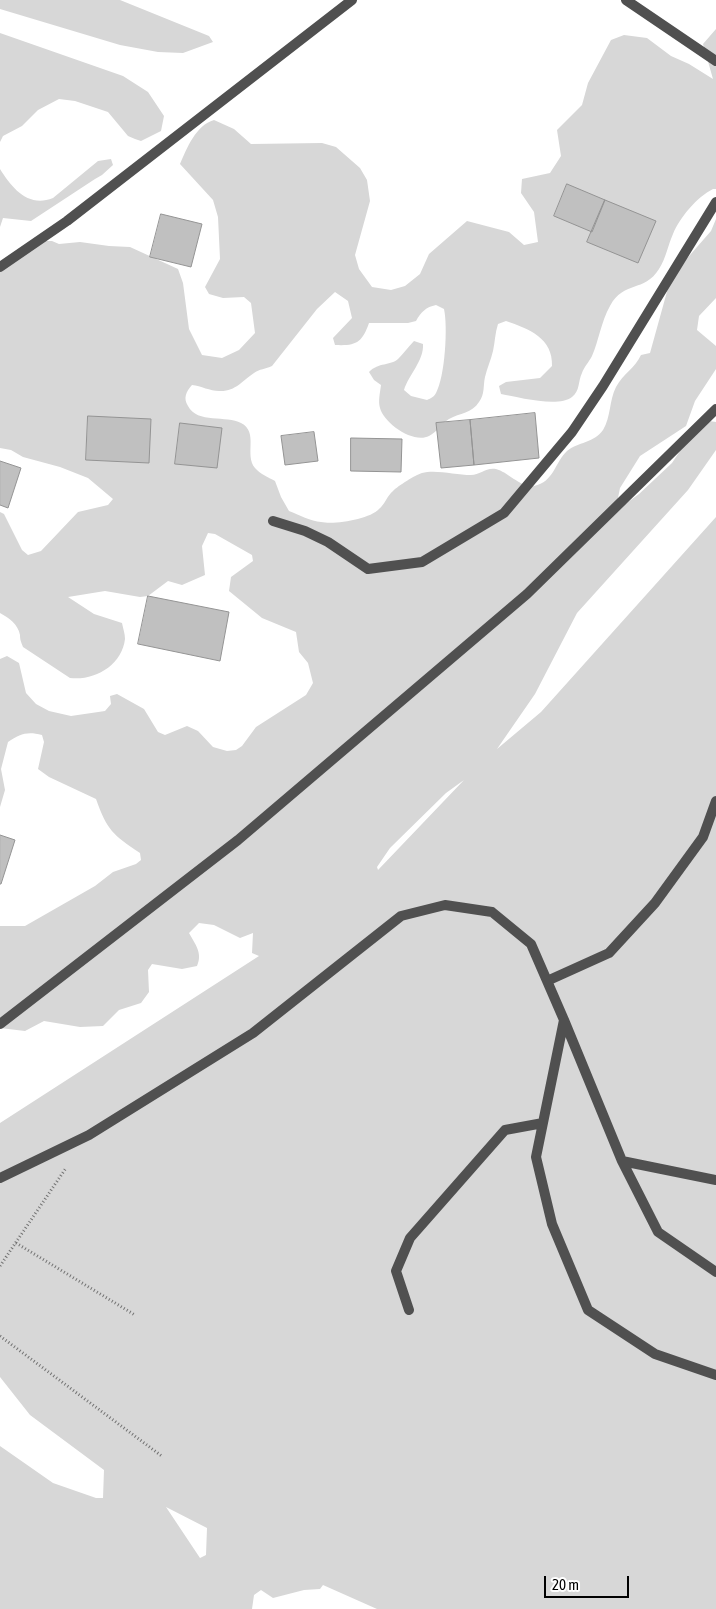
<!DOCTYPE html>
<html>
<head>
<meta charset="utf-8">
<style>
  body { margin:0 }
  #map { position:relative; width:716px; height:1609px; overflow:hidden; background:#fff; font-family:"Asap Condensed",sans-serif }
  canvas { display:block }
  .scale { position:absolute; left:544px; top:1576px; width:85px; height:22px; box-sizing:border-box; border:2px solid #000; border-top:0; padding-left:6px; font-size:15px; line-height:18px; white-space:nowrap; color:#000; -webkit-text-stroke:4px #fff; paint-order:stroke }
</style>
</head>
<body>
<div id="map">
<canvas width="716" height="1609"></canvas>
<div class="scale">20 m</div>
</div>
<script>
const c = document.querySelector('canvas').getContext('2d');
c.lineJoin = 'round';
function fillPath(path, color) { c.fillStyle = color; c.fill(path, 'evenodd'); }
function strokePath(path, color, width, dash) { c.strokeStyle = color; c.lineWidth = width; c.lineCap = dash ? 'butt' : 'round'; c.setLineDash(dash || []); c.stroke(path); }
fillPath(new Path2D(`
  M0,0h120l89,36 4,6 -30,11 -25,-1 -38,-7 -120,-36z
  M716,29v160h-3c-16,8 -33,28 -40,45 -5,11 -7,24 -14,35 -15,24 -35,11 -49,37 -9,16 -11,34 -18,50 -3,6 -8,11 -10,17 -4,8 -2,18 -10,24 -14,11 -54,0 -71,-3l-2,-8 7,-4 34,-4 12,-12c1,-28 -23,-37 -46,-45l-8,3c-3,9 -3,18 -5,27 -2,9 -6,17 -8,26 -2,9 0,17 -6,25 -7,11 -19,11 -30,17 -7,4 -12,13 -20,17 -16,8 -45,-13 -49,-28 -2,-7 0,-15 1,-23l-7,-5 -5,-8c10,-10 21,-6 29,-13 5,-5 10,-12 16,-18l9,3c1,17 -14,30 -19,46l7,6 16,4c4,-2 7,-3 9,-7 9,-16 12,-66 8,-84l-8,-4c-10,2 -15,7 -20,16l-8,2h-39c-7,20 -13,23 -34,22l-2,-7 19,-20 -4,-17 -13,-9 -18,17 -45,57c-6,3 -13,3 -18,7 -12,8 -19,19 -35,18 -9,0 -18,-5 -27,-6 -6,7 -9,13 -4,21 9,18 39,9 53,17 18,9 3,32 14,45 5,6 13,9 20,13l6,16 8,14c10,4 22,10 32,11 14,3 49,-3 58,-13 6,-5 8,-13 14,-18 5,-5 22,-16 29,-18 13,-4 34,2 49,2 9,0 15,-8 25,-6 12,3 25,19 38,17 20,-4 21,-24 33,-35 11,-9 27,-8 36,-21 8,-13 6,-29 13,-43 7,-13 19,-19 25,-32l9,-2 18,-65 8,-17 35,-40 5,-12v79l-17,18 -2,14 19,16v23l-21,32 -9,25 -46,30 -20,32 -3,15 7,2 15,-11 33,-31 20,-30 17,-12 7,1v28l-28,40 -111,123 -42,81 -38,55 44,-37 175,-195v1092h-339l-54,-24 -3,4 -16,1 -31,8 -12,-8 -7,5 -2,14h-252v-163l53,37 43,15h7l1,-28 -74,-55 -30,-38v-254l259,-167 -7,-3 1,-20 -13,5 -26,-13 -15,-2 -10,10c6,11 14,20 8,33l-15,3 -30,-5 -4,6 1,22 -8,11 -22,7 -16,16 -23,1 -36,-6 -19,10 -25,-3v-102h25l70,-40 18,-14 23,-8 5,-4 -1,-7c-27,-18 -33,-23 -44,-54l-47,-22 -11,-8 6,-27 -2,-7c-15,-4 -22,-1 -34,7l-7,27 4,21 -5,17v-148l7,-3 12,7 7,30 10,11 13,7 22,5 34,-5 6,-7 -1,-8 7,-2 27,15 14,23 7,3 22,-9 11,5 15,16 14,4 9,-1 6,-4 14,-19 50,-32 7,-12 -5,-20 -9,-11 -3,-20 -34,-14 -33,-27 2,-14 22,-16 -1,-6 -37,-21 -7,-1 -6,13 3,29 -23,10 -14,-4 -20,15 -8,1 -35,-6 -37,6 26,17 28,9c1,5 3,11 3,16 -3,26 -30,42 -55,39l-47,-31c-2,-5 -3,-7 -3,-12 -2,-11 -11,-17 -20,-22v-101l4,2 18,36 6,5 13,-4 37,-39 30,-7 5,-6 -25,-21 -28,-11 -37,-10 -12,-7 -11,-2v-185l37,-22h15l7,3 21,-2 29,4 21,1 48,22 5,14 6,46 13,26 20,3 17,-8 16,-17 -4,-30 -7,-6 -21,1 -14,-4 -4,-7 15,-28 -2,-42 -5,-17 -33,-36c7,-16 16,-39 34,-44l20,9 17,15 71,-1 14,4 24,21 7,12 3,21 -15,54 4,14 13,18 19,3 14,-4 15,-12 9,-20 38,-33 42,11 15,13 14,-3 -4,-30 -13,-19 1,-14 28,-6 11,-17 -4,-26 25,-25 6,-22 23,-43 13,-5 23,3 24,18 18,8 24,15 -10,-35zM464,780l-86,90 -1,-3 13,-19 56,-55zM166,1507l41,21 -1,27 -6,3z
  M0,33l123,43 25,16 16,24 -3,15 -20,10 -6,-2 -7,-3 -20,-24 -33,-11 -16,-2 -21,11 -16,16 -19,10 -3,6z
  M111,159l2,6 -11,10 -7,4 -64,42 -28,-3 -3,9v-58c12,19 28,39 53,29l45,-37z`), '#d7d7d7');
const building = new Path2D(`
  M567,184l38,16 -13,32 -38,-16z
  M605,200l51,21 -18,42 -51,-21z
  M161,214l41,10 -11,43 -41,-10z
  M535,413l4,45 -65,7 -4,-45z
  M88,416l63,3 -2,44 -63,-3z
  M470,420l4,45 -33,3 -5,-45z
  M180,423l42,5 -5,40 -42,-4z
  M314,432l4,29 -33,4 -4,-29z
  M351,438l51,1 -1,33 -50,-1z
  M0,461l21,7 -13,40 -8,-3z
  M148,596l81,16 -9,49 -82,-17z
  M0,835l15,5 -14,44h-1z`);
fillPath(building, '#c0c0c0');
strokePath(building, '#949494', 1);
strokePath(new Path2D(`
  M16,1243l119,72
  M0,1266l66,-98
  M0,1336l163,121`), '#727272', 3, [1, 2.5]);
strokePath(new Path2D(`
  M273,521l32,10 23,11 40,27 54,-7 82,-49 68,-81 31,-46 113,-184
  M547,981l62,-28 46,-50 48,-66 13,-36
  M564,1020l58,141 36,71 58,40
  M622,1161l94,19
  M0,1178l89,-43 164,-102 148,-117 44,-11 47,7 39,32 33,76 -28,137 16,67 36,86 67,44 61,21
  M409,1310l-13,-39 14,-33 95,-108 38,-7`), '#505050', 10);
strokePath(new Path2D(`
  M0,267l67,-46 285,-221`), '#505050', 10);
strokePath(new Path2D(`
  M626,0l90,61
  M0,1024l238,-184 289,-246 189,-185`), '#505050', 10);
</script>
</body>
</html>
